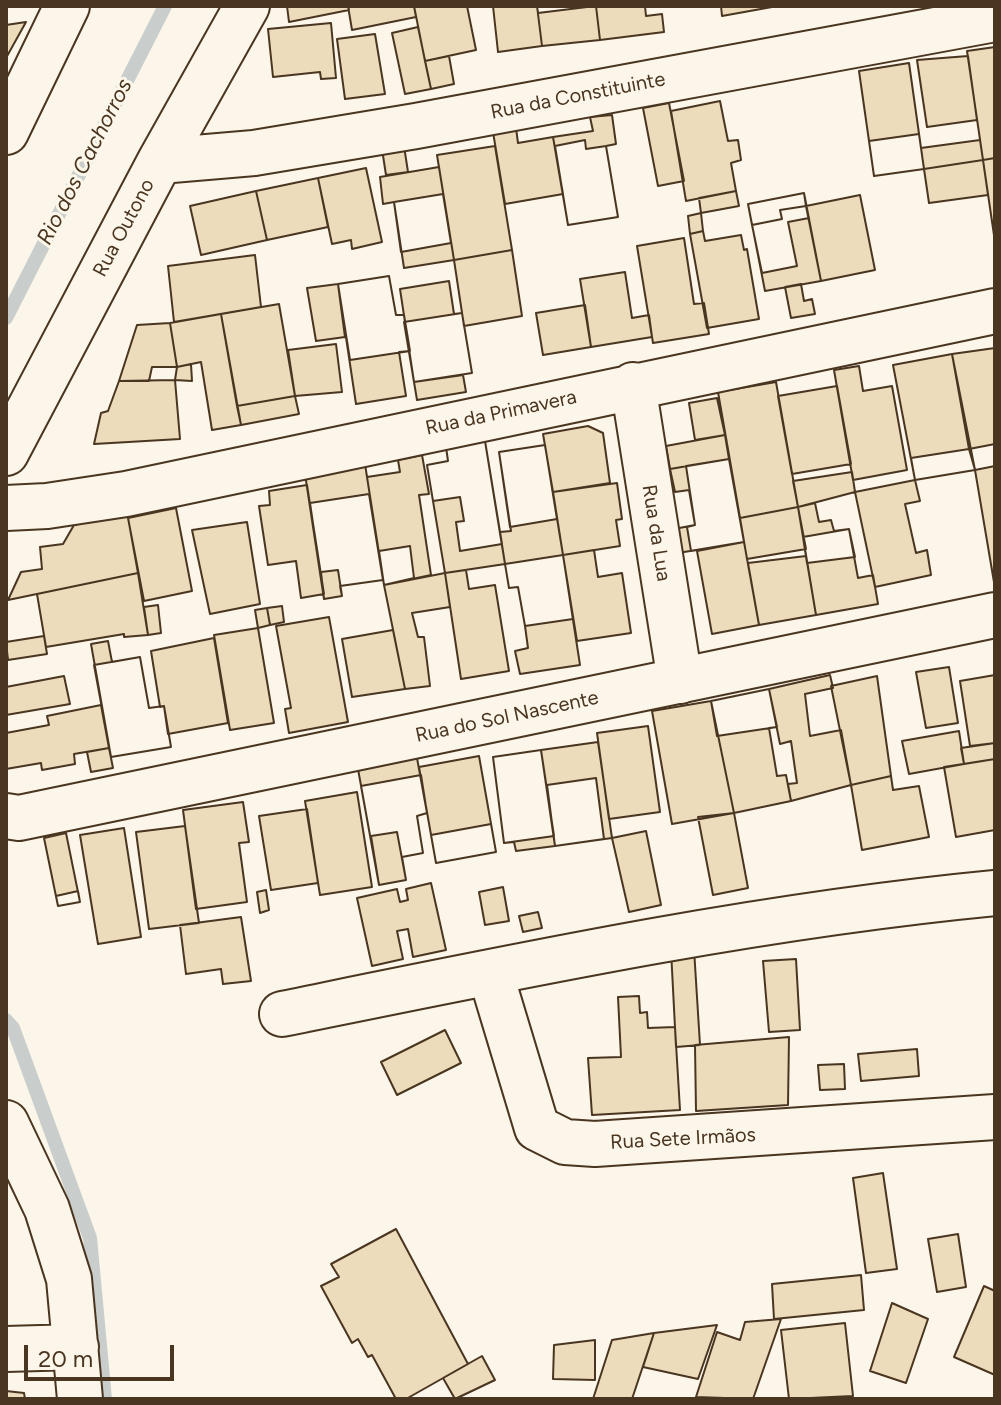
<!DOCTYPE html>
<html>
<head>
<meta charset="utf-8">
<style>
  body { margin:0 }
  #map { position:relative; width:1001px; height:1405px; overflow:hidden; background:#fbf6e9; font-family:Figtree,sans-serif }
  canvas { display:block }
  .frame { position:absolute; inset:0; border:8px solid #4a3520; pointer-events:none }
  .scale { position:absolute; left:24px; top:1345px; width:150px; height:36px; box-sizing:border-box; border:4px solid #4a3520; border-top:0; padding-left:10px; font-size:24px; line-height:28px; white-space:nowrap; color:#4a3520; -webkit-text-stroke:6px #fbf6e9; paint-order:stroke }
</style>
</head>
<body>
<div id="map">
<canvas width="1001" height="1405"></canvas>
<div class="frame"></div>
<div class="scale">20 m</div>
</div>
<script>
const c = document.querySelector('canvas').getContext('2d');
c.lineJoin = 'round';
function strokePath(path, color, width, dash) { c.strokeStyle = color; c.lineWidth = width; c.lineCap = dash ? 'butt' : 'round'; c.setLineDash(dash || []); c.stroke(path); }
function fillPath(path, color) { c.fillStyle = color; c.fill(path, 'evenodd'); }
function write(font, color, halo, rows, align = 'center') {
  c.font = font + ' Figtree,sans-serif'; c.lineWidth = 6; c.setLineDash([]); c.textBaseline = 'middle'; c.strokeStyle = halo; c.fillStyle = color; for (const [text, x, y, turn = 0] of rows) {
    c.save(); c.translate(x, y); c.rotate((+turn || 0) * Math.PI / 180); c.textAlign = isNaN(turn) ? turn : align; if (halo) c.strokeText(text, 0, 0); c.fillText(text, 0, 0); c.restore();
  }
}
strokePath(new Path2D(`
  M6,318l159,-312
  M6,1020l7,8 77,210 15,161`), '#c9cecd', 14);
const building = new Path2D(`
  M287,6h61l1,4 -60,12z
  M348,6h66l2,11 -64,13z
  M414,6h53l9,44 -51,11z
  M493,6h44l5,40 -44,6z
  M537,6h59l4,34 -58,6z
  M537,6h49l1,1 -49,6z
  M596,6h49l1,10 16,-2 2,18 -64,8z
  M721,6h51v1l-50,9z
  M26,22l-20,36v-33z
  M331,23l5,55 -15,1 -1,-7 -47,5 -5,-48z
  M418,27l13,62 -26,5 -13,-61z
  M375,34l10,60 -40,5 -8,-60z
  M995,47v111l-12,2 -16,-109z
  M449,56l5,28 -23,5 -6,-28z
  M968,56l9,64 -50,7 -10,-67z
  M909,63l15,106 -50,7 -15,-105z
  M720,101l8,40 10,-1 3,20 -10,3 5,28 -50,10 -15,-90z
  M669,103l15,78 -26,5 -15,-78z
  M612,115l4,29 -10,2 12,71 -50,8 -15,-88 40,-6 -3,-14z
  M516,128l2,15 35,-6 10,57 -58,10 -12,-72z
  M919,134l5,35 -50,7 -5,-35z
  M585,140l1,9 20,-3 12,71 -50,8 -13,-79z
  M980,140l3,20 -59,9 -3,-21z
  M404,146l4,26 -22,3 -4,-26z
  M495,146l17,104 -58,10 -17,-105z
  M995,158v84l-12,-82z
  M983,160l5,35 -59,8 -5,-34z
  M439,167l15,93 -50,8 -10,-66 -11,2 -3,-27z
  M366,168l16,74 -30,7 -1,-9 -19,4 -14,-66z
  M318,178l10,49 -61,13 -11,-49z
  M256,191l11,49 -66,15 -11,-49z
  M736,191l3,15 -38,7 -2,-15z
  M804,193l17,88 -56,10 -17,-87z
  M804,193l2,13 -26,4 2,9 -30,6 -4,-21z
  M443,194l8,49 -50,9 -7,-50z
  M860,195l15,75 -54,11 -15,-75z
  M806,206l3,12 -21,4 9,44 -35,7 -10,-48 30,-6 -2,-9z
  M701,213l2,18 -13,3 -2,-18z
  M703,231l2,10 36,-6 3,15 3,-1 12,70 -52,9 -17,-94z
  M684,238l10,66 10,-1 5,31 -56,9 -16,-97z
  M512,250l10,66 -58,10 -10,-66z
  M255,255l6,52 -87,15 -6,-56z
  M625,272l7,46 17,-3 3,22 -61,10 -11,-68z
  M389,276l7,39h8l6,36 -60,9 -12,-76z
  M389,276l7,39h8l6,36 -11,1 7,44 -50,8 -18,-120z
  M449,281l5,33 8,-1 10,60 -58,9 -14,-93z
  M338,284l7,53 -29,4 -9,-53z
  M801,284l3,17 8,-2 3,15 -24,4 -6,-31z
  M279,304l16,92 -58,10 -16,-92z
  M585,305l6,42 -48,8 -7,-42z
  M462,313l10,60 -58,9 -10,-60z
  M221,314l20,111 -29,5 -11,-68 -24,5 -7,-44z
  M170,323l7,44h-25l-3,14h-30l18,-56z
  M336,344l6,48 -47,4 -7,-46z
  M995,348v96l-26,5 -17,-95z
  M952,354l23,116 -60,10 -22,-115z
  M191,364l1,17 -17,-1 2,-13z
  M859,366l4,25 29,-5 15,84 -54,10 -19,-110z
  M463,375l3,17 -49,8 -3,-18z
  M175,380l5,59 -86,5 7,-31 7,-2 11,-30z
  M776,382l22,125 -58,11 -22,-126z
  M837,386l14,78 -59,10 -14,-78z
  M295,396l4,18 -58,11 -4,-19z
  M717,398l8,37 -30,5 -6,-37z
  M588,426l15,7 7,50 -57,9 -10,-58z
  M725,435l4,24 -59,10 -4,-23z
  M485,441l17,103 -42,7 -4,-29 8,-1 -4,-24 -27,4 -6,-36 21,-4 -2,-14z
  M485,441l20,123 -60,9 -18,-108 21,-4 -2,-14z
  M545,445l18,110 -58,9 -5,-32 11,-1 -12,-79z
  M545,445l12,74 -47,8 -11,-75z
  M969,449l6,21 -60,10 -4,-22z
  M422,455l7,39 -10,1 12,80 -47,10 -17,-108 33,-5 -2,-12z
  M729,459l15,83 -53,9 -4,-24 8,-2 -9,-59z
  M729,459l15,83 -66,11 -4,-24 21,-4 -6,-35 -14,2 -5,-23z
  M365,464l18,116 -43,6 2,10 -18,3 -19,-125z
  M995,466v122l-20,-118z
  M852,472l3,20 -57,15 -5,-26z
  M915,480l5,21 -15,3 11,49 11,-3 4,25 -56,12 -20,-95z
  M617,483l5,36 -6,1 4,26 -57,9 -10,-63z
  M307,485l17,109 -23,4 -5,-37 -28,4 -9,-59 11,-1 -1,-14z
  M369,494l14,86 -43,6 2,10 -18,3 -14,-96z
  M815,503l4,19 12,-2 3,11 15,-2 9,49 15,-3 5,29 -62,11 -18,-108z
  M798,507l8,42 -59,10 -7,-41z
  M176,508l16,83 -48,10 -16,-83z
  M127,512l11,61 -130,27 13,-28 21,-3 -2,-22 23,-3 11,-19z
  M247,522l13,82 -50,10 -18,-84z
  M849,529l6,28 -48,6 -4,-26z
  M744,542l15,83 -47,9 -15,-83z
  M410,546l4,32 -30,7 -5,-34z
  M594,550l4,27 24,-4 9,60 -54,8 -14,-86z
  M563,555l17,110 -60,9 -5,-23 13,-3 -3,-22 -7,-39 -9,1 -4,-24z
  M563,555l10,64 -48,7 -7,-39 -9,1 -4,-24z
  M806,556l10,59 -57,10 -11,-62z
  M338,570l4,26 -18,3 -3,-27z
  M466,570l3,19 26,-4 14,86 -48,8 -16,-106z
  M138,573l10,62 -24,2v-3l-78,13 -9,-53z
  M445,573l5,34 -38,6 6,24h6l6,49 -25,3 -21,-104z
  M158,605l3,28 -13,2 -4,-28z
  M282,606l2,16 -14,3 -3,-17z
  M267,608l3,17 -12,3 -3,-18z
  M329,617l19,105 -59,11 -4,-24 6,-1 -15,-82z
  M258,628l16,95 -44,7 -16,-95z
  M393,630l12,59 -53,8 -10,-58z
  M44,636l3,18 -39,6 -2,-18z
  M214,638l14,85 -60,11 -4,-28 -4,1 -9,-56z
  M108,641l4,21 28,-5 9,51 15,-2 7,41 -60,10 -20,-113z
  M140,657l9,51 15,-2 7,41 -60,10 -17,-92z
  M949,667l9,56 -32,5 -10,-56z
  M830,675l3,13 -28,6 5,42 31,-6 10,55 -60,16 -3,-17 9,-1 -6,-42 -11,3 -11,-55z
  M995,675v68l-25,3 -10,-65z
  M64,676l6,28 -64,11v-28z
  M877,676l14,100 -40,9 -20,-99z
  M769,689l8,38 -8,1 8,48 9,-1 5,26 -57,12 -23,-112z
  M769,689l8,38 -60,9 -6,-35z
  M711,701l23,112 -62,11 -20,-113z
  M101,705l8,43 -35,6 1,10 -33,6 -1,-7 -35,6v-36l43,-8 -2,-9z
  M648,726l12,86 -51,7 -12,-86z
  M959,731l5,33 -55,10 -7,-33z
  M598,742l14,96 -57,8 -14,-96z
  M995,743v16l-31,5 -3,-16z
  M109,748l4,20 -22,4 -4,-20z
  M541,750l14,96 -39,5 -2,-9 -10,1 -11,-86z
  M541,750l13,86 -50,7 -11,-86z
  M479,756l17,96 -60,11 -17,-96z
  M417,758l10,55 -10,3 6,37 -21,4 4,23 -27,5 -21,-116z
  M995,759v71l-39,7 -12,-70z
  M421,775l6,38 -10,3 6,37 -21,4 4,23 -27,5 -18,-99z
  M891,776l2,14 26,-4 10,51 -67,13 -11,-65z
  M596,778l8,61 -49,7 -8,-61z
  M357,792l15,95 -52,8 -15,-94z
  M243,802l6,40 -10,1 8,59 -51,7 -13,-99z
  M307,809l11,74 -47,7 -12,-74z
  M734,813l14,75 -35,7 -15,-78z
  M491,824l5,28 -60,11 -5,-28z
  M185,826l14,97 -50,6 -13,-97z
  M124,828l17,109 -43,7 -18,-109z
  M646,831l15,74 -32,7 -17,-74z
  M397,832l9,48 -27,5 -8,-49z
  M66,833l14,69 -22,4 -14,-68z
  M431,883l15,67 -33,7 -5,-28 -11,2 6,28 -31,7 -15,-68 40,-9 3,13 8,-2 -2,-11z
  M503,887l6,34 -24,4 -6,-33z
  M266,890l3,20 -9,3 -3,-21z
  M78,891l2,11 -22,4 -2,-10z
  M538,912l4,16 -19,4 -4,-16z
  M241,917l10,64 -28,3 -2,-15 -35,5 -6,-49z
  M694,949l6,96 -24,2 -5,-97z
  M796,959l4,71 -31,2 -6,-71z
  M639,996l1,17 7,-1 1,16 27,-1 5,83 -88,5 -4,-57 33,-1 -3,-60z
  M445,1030l16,33 -64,32 -16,-33z
  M789,1037l-1,68 -92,6 -1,-66z
  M917,1049l2,27 -58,5 -3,-27z
  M844,1064l1,25 -25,1 -2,-25z
  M883,1173l14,96 -31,4 -13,-95z
  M396,1229l72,135 -62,35h-10l-24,-44 -4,2 -10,-18 -6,4 -31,-57 18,-9 -8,-13z
  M958,1234l8,53 -29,5 -9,-53z
  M861,1275l3,35 -90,9 -2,-35z
  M984,1286l11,5v84l-41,-18z
  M892,1303l36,16 -22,64 -36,-12z
  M781,1319l-28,80 -57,-2 21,-65 23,8 5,-18z
  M845,1323l8,73 -64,3 -8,-69z
  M717,1325l-19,54 -55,-12 11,-34z
  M654,1333l-22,66h-39l19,-59z
  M595,1340v40l-42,-1 1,-34z
  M482,1356l13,24 -40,19 -12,-21z
  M6,1391l18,2 1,6h-19z`);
fillPath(building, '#ecdcbc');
strokePath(building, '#4a3520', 2);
const street = new Path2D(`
  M6,132l61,-126
  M160,161l94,-8 162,-27 579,-107
  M633,385l47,296
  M6,453l154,-292 87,-155
  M6,508l41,-2 79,-12 869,-183
  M6,816l13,2 976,-203
  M490,972l47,156 28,14 30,2 400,-27
  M282,1014c236,-48 473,-98 713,-121
  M6,1123l41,86 22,70 11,120
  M6,1349l70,-2`);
strokePath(street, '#4a3520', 48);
strokePath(street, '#fbf6e9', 44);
write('20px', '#4a3520', '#fbf6e9', [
  ["Rua da Constituinte",578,96,-11],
  ["Rua Outono",124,228,-62],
  ["Rua da Primavera",501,413,-12],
  ["Rua da Lua",656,533,81],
  ["Rua do Sol Nascente",507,717,-12],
  ["Rua Sete Irmãos",683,1139,-3]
]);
write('italic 22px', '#4a3520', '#fbf6e9', [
  ["Rio dos Cachorros",85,162,-63]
]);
</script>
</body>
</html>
